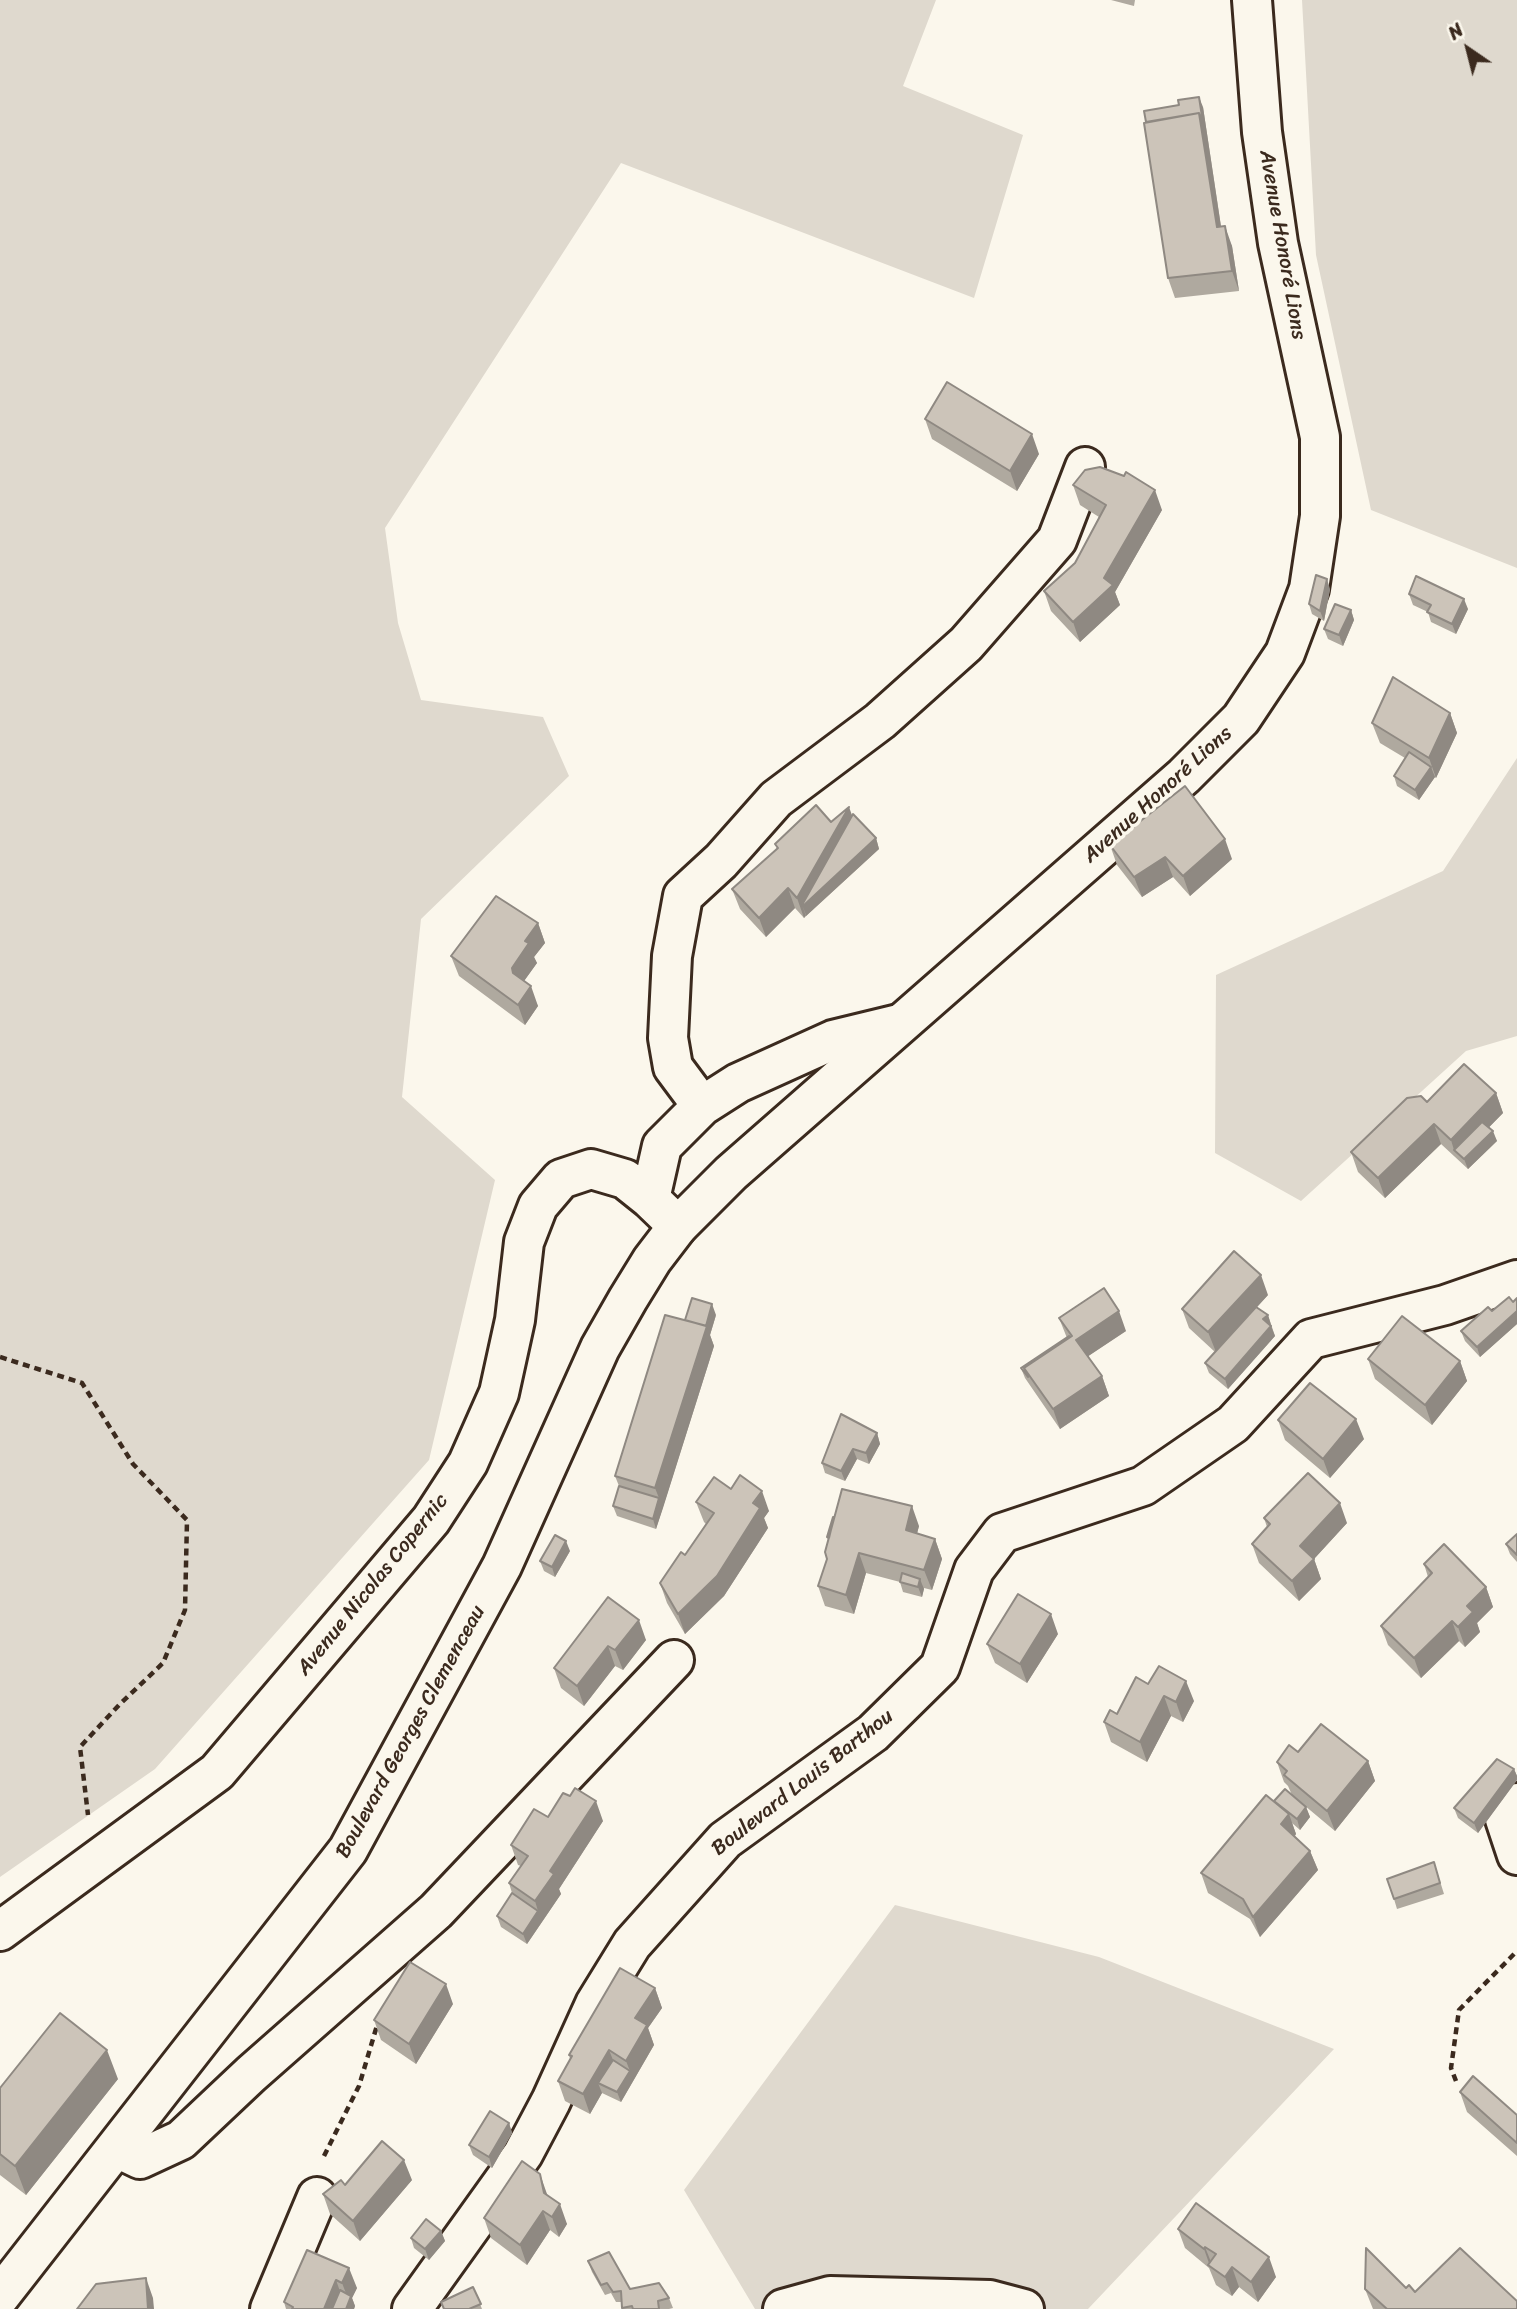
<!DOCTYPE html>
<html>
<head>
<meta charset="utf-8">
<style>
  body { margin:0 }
  #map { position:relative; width:1517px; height:2309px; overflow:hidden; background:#fbf7ec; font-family:Sriracha,sans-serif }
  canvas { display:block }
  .north { position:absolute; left:1433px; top:14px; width:70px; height:70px; -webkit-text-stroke:5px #fbf7ec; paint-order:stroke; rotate:325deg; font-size:19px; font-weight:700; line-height:28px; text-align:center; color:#3b2a1e }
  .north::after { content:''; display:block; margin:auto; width:24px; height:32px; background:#3b2a1e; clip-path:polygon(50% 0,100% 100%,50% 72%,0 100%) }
</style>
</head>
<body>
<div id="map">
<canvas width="1517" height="2309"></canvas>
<div class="north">N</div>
</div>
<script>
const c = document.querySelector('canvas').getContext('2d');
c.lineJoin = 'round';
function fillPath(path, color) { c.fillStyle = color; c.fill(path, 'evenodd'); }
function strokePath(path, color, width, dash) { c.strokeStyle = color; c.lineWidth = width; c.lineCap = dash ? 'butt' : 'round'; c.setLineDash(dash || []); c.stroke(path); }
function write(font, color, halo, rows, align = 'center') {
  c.font = font + ' Sriracha,sans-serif'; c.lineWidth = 7; c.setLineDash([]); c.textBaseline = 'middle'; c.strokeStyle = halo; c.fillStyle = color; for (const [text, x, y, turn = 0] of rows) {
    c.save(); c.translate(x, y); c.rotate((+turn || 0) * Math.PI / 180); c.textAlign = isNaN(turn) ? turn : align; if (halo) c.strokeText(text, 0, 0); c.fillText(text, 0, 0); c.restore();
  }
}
fillPath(new Path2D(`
  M0,0h936l-33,86 120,49 -49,163 -353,-135 -236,365 13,95 23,77 122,17 26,59 -148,143 -19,178 93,83 -66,280 -274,309 -155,108z
  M1302,0h215v568l-146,-58 -55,-255z
  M1517,758v278l-51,15 -165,150 -86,-48 1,-178 227,-104z
  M895,1905l204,52 235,92 -246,260h-333l-71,-119z`), '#dfd9ce');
const minor = new Path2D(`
  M702,1106l-29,-39 -5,-29 4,-82 11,-60 38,-35 55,-62 104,-78 86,-77 91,-104 28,-73
  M650,1199l12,-53 40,-40 36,-23 95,-43 66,-16
  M1517,1803l-12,16 12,36
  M0,1931l217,-159 214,-252 37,-57 31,-70 16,-73 9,-78 14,-36 23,-27 30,-10 34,10 25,20 28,27
  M117,2148l23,11 41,-19 70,-66 185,-163 238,-251
  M270,2309l47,-112
  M412,2309l111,-155 28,-53 44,-97 37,-60 93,-104 148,-107 67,-66 34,-97 28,-37 141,-47 90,-62 78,-85 134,-34 72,-25
  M783,2309l47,-13 160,4 34,9`);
const major = new Path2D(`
  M0,2296l348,-446 154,-284 98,-218 28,-49 24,-39 26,-34 53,-53 453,-397 57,-57 44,-66 24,-64 11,-73v-79l-42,-194 -16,-111 -10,-132`);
strokePath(minor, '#3b2a1e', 44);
strokePath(major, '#3b2a1e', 44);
strokePath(new Path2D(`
  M0,1357l82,26 51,81 54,56 -2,90 -22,53 -44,42 -39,42 8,68
  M1456,2081l-5,-13 8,-58 58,-59
  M324,2156l35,-70 19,-64`), '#3b2a1e', 4.5, [7, 5]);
strokePath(minor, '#fbf7ec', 38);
strokePath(major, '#fbf7ec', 38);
fillPath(new Path2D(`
  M1111,0h24l-1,6z
  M1203,107l18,119 11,20 7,45 -64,7 -7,-20z
  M925,419l114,35 -22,37 -85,-52z
  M1073,485l89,25 -47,82 5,13 -40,37 -29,-31 -7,-20 31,-28 24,-46 -19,-12z
  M1330,589l-6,32 -12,-7 -3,-10z
  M1409,594l59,15 -12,25 -25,-12 -3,-10 -15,-7z
  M1351,610l3,10 -11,26 -15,-7 -4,-10z
  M1450,713l7,20 -21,45 -1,-1 -16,23 -22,-14 -3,-10 11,-18 -25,-15 -8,-20z
  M852,816l24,22 3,11 -75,69 -9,-10 -29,29 -26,-28 -8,-20 45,-40 -2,-5 56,-22z
  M1110,845l122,14 -42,37 -17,-19 -31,20 -25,-32z
  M538,923l7,20 -11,14 3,6 -13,18 14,25 -13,19 -66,-49 -8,-20z
  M1496,1093l7,20 -14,14 8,14 -29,28 -27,-25 -56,54 -27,-26 -7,-20 76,-50z
  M1268,1295l-11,12 11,8 7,21 -47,53 -19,-16 -4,-10 10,-11 -26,-24 -7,-19z
  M1517,1298v26l-37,33 -15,-16 -4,-10 31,-20 21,-9z
  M716,1315l-6,20 4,11 -58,183 -39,-13 -4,-10 6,-20 -4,-10z
  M1059,1318l67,13 -38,25 14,20 7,20 -49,33 -35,-51 -4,-10 46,-30z
  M1368,1359l92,2 7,20 -35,44 -57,-46z
  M1278,1420l86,19 -34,39 -45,-38z
  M877,1433l3,11 -11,20 -12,-5 -12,22 -20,-8 -3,-10z
  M731,1489l38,22 -5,7 4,10 -44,68 -39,38 -18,-31 -7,-20 25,-28 21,-31 -2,-2 -8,-20z
  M1264,1518l83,5 -33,36 7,20 -22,22 -40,-38 -7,-19 15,-17z
  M919,1526l-2,7 18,6 7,20 -10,31 -8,-2 -2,9 -19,-5 -3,-10 -34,-9 -12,41 -29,-8 -7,-20 9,-27 1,-19 -1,-3z
  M1517,1534v28l-7,-8 -4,-10z
  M570,1551l-15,26 -11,-6 -4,-10z
  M1424,1564l62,23 7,20 -16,16 3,9 -15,15 -6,-6 -38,37 -33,-33 -7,-19 47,-49z
  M608,1597l38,43 -23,30 -8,-4 -31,40 -23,-18 -7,-20z
  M1058,1634l-31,49 -32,-20 -8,-19z
  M1148,1684l46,17 -11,21 -12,-6 -24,46 -36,-20 -7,-20 13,-8z
  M1298,1752l70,9 7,20 -40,50 -43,-36 -4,-9 -4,-4 -7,-20z
  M1514,1769l3,7v4l-39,53 -20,-15 -4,-10z
  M1275,1803l31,4 4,10 -10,13 -8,-7 4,11 -1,2 15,15 8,19 -58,67 -10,-18 -42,-26 -7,-20z
  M548,1817l55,4 -44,68 2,5 -34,50 -26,-17 -4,-11 15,-23 -3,-10 12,-17 -3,-1 -7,-20z
  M1434,1862l10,32 -47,15 -3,-10z
  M655,1988l7,20 -14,20 6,17 -33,57 -19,-9 -12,21 -25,-13 -7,-20 12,-22 -1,-4z
  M453,2004l-37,60 -35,-24 -7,-20z
  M118,2079l-92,116 -26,-20v-87z
  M1460,2092l57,23v41l-50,-44z
  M509,2123l3,10 -20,35 -19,-13 -4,-10z
  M412,2180l-52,61 -30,-27 -7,-20 22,-9z
  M547,2195l20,29 -8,13 -9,-7 -23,35 -36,-27 -7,-20z
  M1178,2229l98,48 -18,25 -19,-15 -7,9 -16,-11 -7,-17 -24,-20z
  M441,2231l4,10 -16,19 -15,-12 -3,-10z
  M307,2250l50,38 -5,10 3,8 -1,3h-68l-2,-7z
  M588,2261l42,28 39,9 4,10 -4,1h-47l-1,-7h-5l-5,-9 -6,2 -13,-23z
  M473,2287l9,22h-38z
  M1406,2288l9,4 102,17h-144l-8,-20z`), '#afa99f');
fillPath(new Path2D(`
  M1199,97l4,10 21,140 -7,-20 -18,-114z
  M1225,226l7,20 7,45 -7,-20z
  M1032,434l7,20 -22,37 -7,-20z
  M1155,490l7,20 -47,82 5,13 -40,37 -7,-20 31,-44z
  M1327,579l3,10 -6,32 -4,-10z
  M1464,599l4,10 -12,25 -4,-10z
  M1351,610l3,10 -11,26 -4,-11z
  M1450,713l7,20 -21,45 -7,-20z
  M1431,767l4,10 -16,23 -4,-10z
  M849,807l7,19 20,12 3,11 -73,67 -4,-11 4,10 -2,3 -7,-20z
  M1225,839l7,20 -42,37 -7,-20z
  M1165,857l8,20 -31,20 -8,-20z
  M788,888l7,20 -29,29 -7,-19z
  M538,923l7,20 -11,14 3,6 -18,25 -6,-15 -1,-5 13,-27z
  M531,986l7,20 -13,19 -7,-20z
  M1496,1093l7,20 -42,43 -7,-6 -3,-10z
  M1434,1124l7,20 -56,54 -7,-20z
  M1493,1131l4,10 -29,28 -4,-10z
  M1261,1275l7,20 -52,57 -8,-20z
  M712,1304l4,11 -6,20 4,11 -51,162 -8,-20z
  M1119,1311l7,20 -42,28 -8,-19z
  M1517,1311v13l-37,33 -3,-10z
  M1268,1315l3,10 -8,-6z
  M1271,1326l4,10 -47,53 -3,-10z
  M1460,1361l7,20 -35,44 -7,-20z
  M1102,1376l7,20 -49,33 -7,-20z
  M1356,1419l8,20 -34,39 -7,-19z
  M877,1433l3,11 -11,20 -3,-11z
  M853,1449l4,10 -12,22 -4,-10z
  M762,1491l7,20 -5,7 4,10 -44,68 -39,38 -7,-20z
  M659,1498l4,10 -7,21 -3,-10z
  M1340,1503l7,20 -33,36 7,20 -22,22 -7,-20 8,-35z
  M912,1506l7,20 -6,23 -7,-19z
  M935,1539l7,20 -10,31 -8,-20z
  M566,1541l4,10 -15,26 -3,-10z
  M859,1553l7,20 -12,41 -8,-19z
  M920,1579l4,10 -2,8 -4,-10z
  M1486,1587l7,20 -16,16 3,9 -15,15 -7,-20 9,-21z
  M1051,1614l7,20 -31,49 -7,-19z
  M639,1620l7,20 -23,30 -8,-20z
  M1452,1621l7,20 -38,37 -7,-20z
  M608,1646l7,20 -31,40 -7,-20z
  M1186,1681l8,20 -11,21 -7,-20z
  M1164,1696l7,20 -24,46 -7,-20z
  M1368,1761l7,20 -40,50 -8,-20z
  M1514,1769l3,7v4l-39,53 -4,-10z
  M596,1801l7,20 -44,68 2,5 -34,50 -4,-10 15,-23 -3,-10 15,-30z
  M1306,1807l4,10 -10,13 -3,-11z
  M1289,1814l7,20 -8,10 -7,-20z
  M1310,1851l8,19 -58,67 -7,-20z
  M446,1984l7,20 -37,60 -7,-20z
  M655,1988l7,20 -14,20 6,17 -33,57 -4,-10 13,-21 -4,-10 9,-43z
  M107,2050l11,29 -92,116 -11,-29z
  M609,2050l8,20 -19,13 4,10 -12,21 -7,-20z
  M509,2123l3,10 -20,35 -3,-11z
  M404,2160l8,20 -52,61 -7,-20z
  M540,2174l7,20 4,19 -7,-20z
  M560,2204l7,20 -8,13 -7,-20z
  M543,2211l7,19 -23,35 -7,-20z
  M441,2231l4,10 -16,19 -4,-11z
  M1205,2247l8,20 -3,-1 -6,-17z
  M1269,2257l7,20 -18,25 -7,-20z
  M1232,2267l7,20 -7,9 -7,-19z
  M349,2268l8,20 -5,10 3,8 -1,3h-8l3,-8 -7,-18z
  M146,2278l7,20 1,11h-6z
  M336,2280l7,20 -3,9h-16z`), '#8f8982');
const building = new Path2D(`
  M1199,97l4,26 -4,-10 -53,9 -2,-11 35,-6 -1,-5z
  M1199,113l18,114 8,-1 7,45 -64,7 -24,-155z
  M947,382l85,52 -22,37 -85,-52z
  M1100,467l24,9 2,-4 29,18 -51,88 9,7 -40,37 -29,-31 31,-28 31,-58 -33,-20 12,-15z
  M1316,575l11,4 -7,32 -11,-7z
  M1416,576l48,23 -12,25 -25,-12 4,-7 -22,-11z
  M1335,604l16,6 -12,25 -15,-6z
  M1393,677l57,36 -21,45 -57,-35z
  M1409,752l22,15 -16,23 -21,-14z
  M1185,786l40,53 -42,37 -18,-19 -31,20 -24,-32z
  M816,805l15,17 18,-15 -52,91 -9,-10 -29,30 -27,-29 46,-41 -3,-4z
  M853,814l23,24 -73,68 -1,-1z
  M496,896l42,27 -13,18 4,2 -17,25 1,5 18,13 -13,19 -67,-49z
  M1464,1064l32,29 -45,47 -17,-16 -56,54 -27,-26 56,-54 14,-2 6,6z
  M1482,1122l11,9 -29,28 -10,-9z
  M1234,1251l27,24 -53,57 -26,-23z
  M1104,1288l15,23 -43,29 26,36 -49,33 -29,-41 48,-32 -13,-18z
  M1509,1297l4,5 4,-4v13l-40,36 -16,-16 27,-24 4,4z
  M692,1298l20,6 -6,22 -21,-6z
  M1256,1307l12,8 -5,4 8,7 -46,53 -20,-16z
  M665,1315l42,11 -52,162 -40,-12z
  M1402,1316l58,45 -35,44 -57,-46z
  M1069,1336l1,1 -46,31 4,9 -7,-9z
  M1310,1383l46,36 -33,40 -45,-39z
  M841,1414l36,19 -11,20 -13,-4 -12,22 -19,-8z
  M1308,1473l32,30 -40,43 14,13 -22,22 -40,-37 18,-20 -6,-6z
  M740,1475l22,16 -9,12 7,5 -43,68 -39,38 -18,-31 21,-31 4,3 29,-42 -18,-11 18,-25 17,12z
  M619,1486l40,12 -6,21 -40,-13z
  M842,1489l70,17 -6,24 29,9 -11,31 -65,-17 -13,42 -28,-9 9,-27 -2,-7z
  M833,1517h1l-5,21 -2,-1z
  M1517,1534v21l-11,-11z
  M555,1535l11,6 -14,26 -12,-6z
  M1444,1544l42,43 -19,19 6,6 -15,15 -6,-6 -38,37 -33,-32 51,-53 -8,-9z
  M902,1573l18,6 -2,8 -18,-5z
  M1018,1594l33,20 -31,50 -33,-20z
  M608,1597l31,23 -24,30 -7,-4 -31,40 -23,-18z
  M1159,1666l27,15 -10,21 -12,-6 -24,46 -36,-20 6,-12 7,4 19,-37 12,7z
  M1321,1724l47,37 -41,50 -43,-36 3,-4 -10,-9 12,-17 9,7z
  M1497,1759l17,10 -40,54 -20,-15z
  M575,1788l21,13 -46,70 4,3 -19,27 -26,-18 19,-27 -17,-11 23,-36 14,8 15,-24 7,3z
  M1285,1789l21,18 -9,12 -23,-18z
  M1266,1795l23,19 -8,10 29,27 -57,66 -10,-18 -42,-26z
  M1434,1862l6,21 -46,16 -7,-20z
  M512,1893l26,18 -15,23 -26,-18z
  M410,1962l36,22 -37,60 -35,-24z
  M620,1968l35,20 -20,30 12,7 -21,36 -17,-11 -26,44 -25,-13 14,-25 -3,-1z
  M60,2013l47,37 -92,116 -15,-12v-66z
  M613,2060l17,11 -13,21 -19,-9z
  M1473,2076l44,39v28l-57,-51z
  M490,2111l19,12 -20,34 -20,-12z
  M382,2141l22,19 -51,61 -30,-27 18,-14 4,5z
  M522,2161l18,13 4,19 16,11 -8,13 -9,-6 -23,34 -36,-27z
  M1196,2203l73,54 -18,25 -19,-15 -7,10 -17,-12 8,-11 -11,-7 -1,2 -26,-20z
  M426,2219l15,12 -16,18 -14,-11z
  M1366,2248l40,40 3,-3 6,7 45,-44 57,53v8h-130l-22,-20z
  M307,2250l42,18 -7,15 -6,-3 -12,29h-32l1,-2 -9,-5z
  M609,2252l21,37 29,-6 10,15 -11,3 1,8h-26l-1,-3 -10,2 -1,-17 -8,1 -6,-9 -6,2 -13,-24z
  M146,2278l2,31h-71l19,-25z
  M473,2287l8,17 -12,5h-25l-3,-7z
  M340,2290l11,6 -5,13h-14z`);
fillPath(building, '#ccc4b9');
strokePath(building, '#8f8982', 2);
write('21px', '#3b2a1e', '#fbf7ec', [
  ["Avenue Honoré Lions",1282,245,80],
  ["Avenue Honoré Lions",1158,795,-42],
  ["Avenue Nicolas Copernic",373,1585,-51],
  ["Boulevard Georges Clemenceau",411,1732,-61],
  ["Boulevard Louis Barthou",803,1783,-38]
]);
</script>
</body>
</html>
